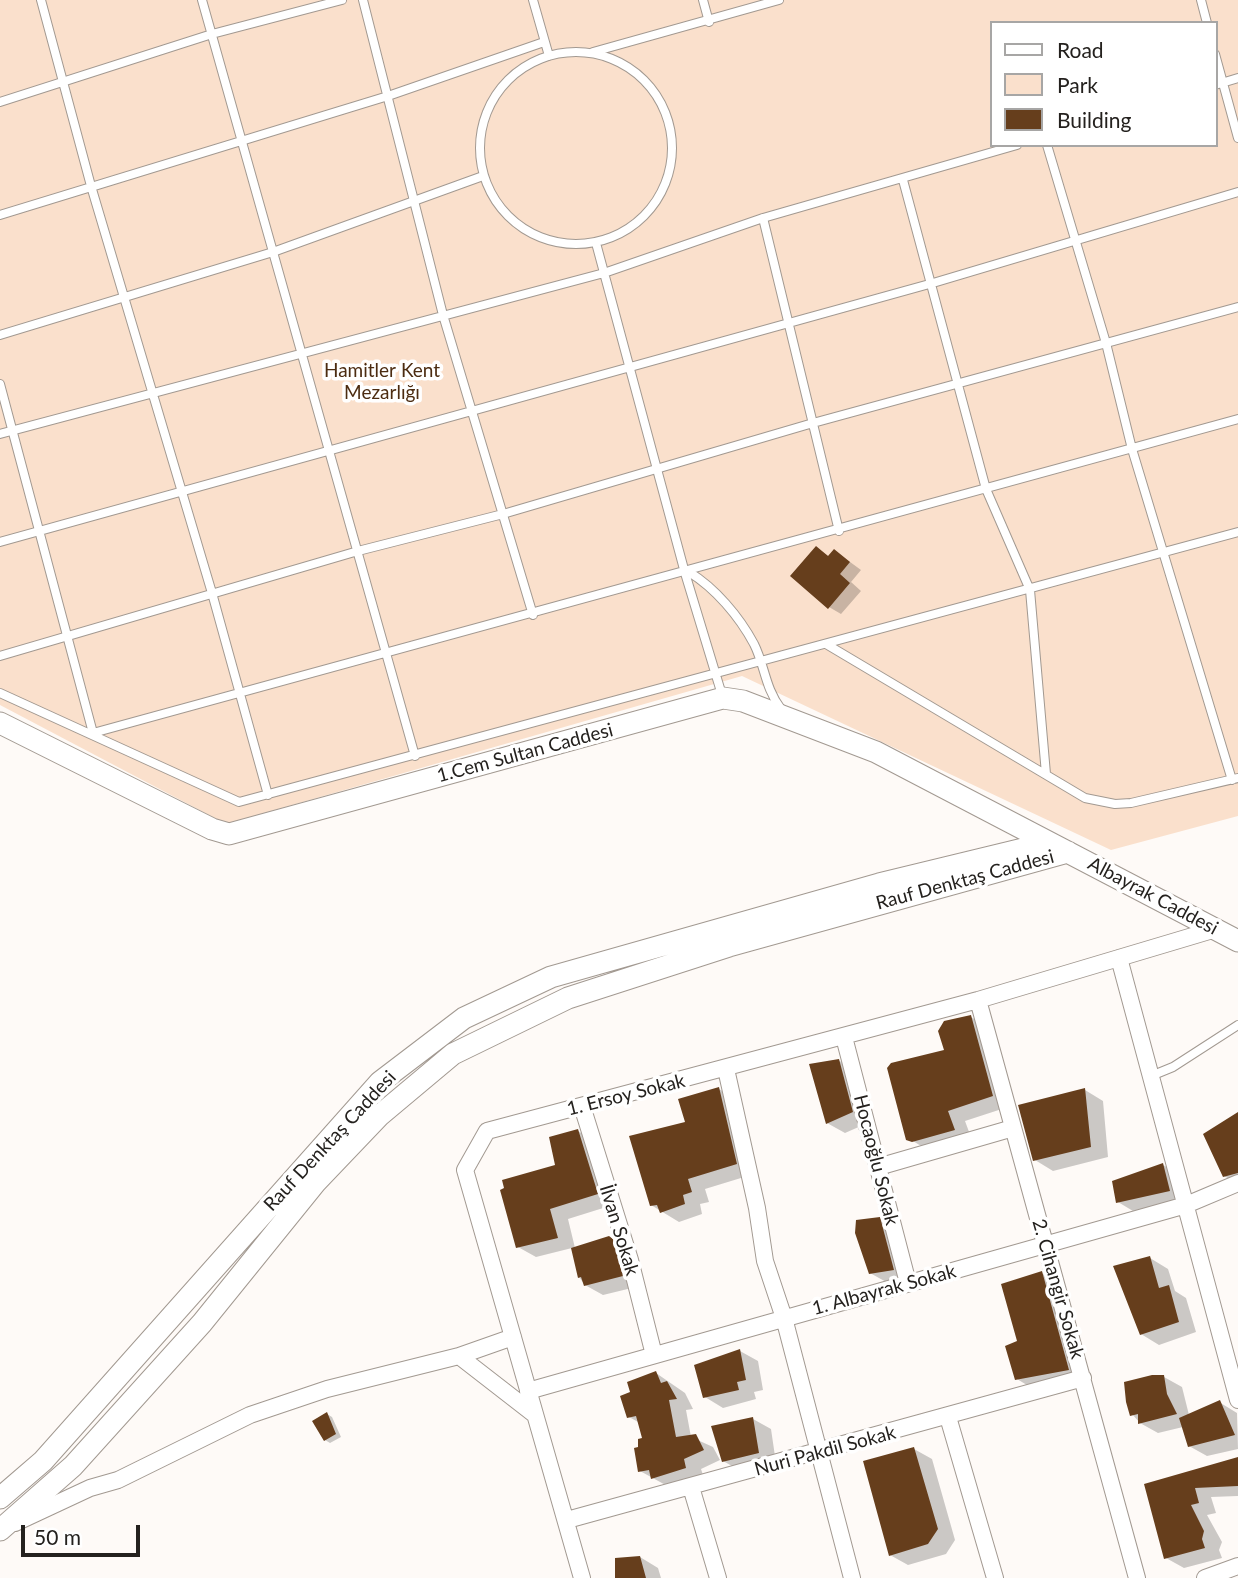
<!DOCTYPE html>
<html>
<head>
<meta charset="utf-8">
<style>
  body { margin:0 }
  #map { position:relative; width:1238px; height:1578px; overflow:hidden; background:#fefaf7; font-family:Lato,sans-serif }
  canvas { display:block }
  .legend { position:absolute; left:990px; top:21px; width:228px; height:126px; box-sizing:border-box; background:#fff; border:2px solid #a7a6a5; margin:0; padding:9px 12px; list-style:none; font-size:21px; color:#24211e }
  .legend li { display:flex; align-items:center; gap:14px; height:35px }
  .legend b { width:35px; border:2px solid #a7a6a5 }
  .scale { position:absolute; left:21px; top:1525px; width:119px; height:32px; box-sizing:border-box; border:4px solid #24211e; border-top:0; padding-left:9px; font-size:21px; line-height:24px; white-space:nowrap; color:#24211e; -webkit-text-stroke:5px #fff; paint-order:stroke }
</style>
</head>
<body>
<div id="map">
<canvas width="1238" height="1578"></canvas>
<ul class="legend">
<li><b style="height:9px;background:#fff"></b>Road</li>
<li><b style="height:19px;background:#fae0cc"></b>Park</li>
<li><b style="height:19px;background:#663e1c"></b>Building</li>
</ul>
<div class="scale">50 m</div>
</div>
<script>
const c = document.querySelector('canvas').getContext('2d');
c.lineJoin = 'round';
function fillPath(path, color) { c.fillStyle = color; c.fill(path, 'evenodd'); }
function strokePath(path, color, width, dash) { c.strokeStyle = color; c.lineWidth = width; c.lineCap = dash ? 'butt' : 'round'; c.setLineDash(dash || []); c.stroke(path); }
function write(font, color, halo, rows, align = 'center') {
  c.font = font + ' Lato,sans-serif'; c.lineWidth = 7; c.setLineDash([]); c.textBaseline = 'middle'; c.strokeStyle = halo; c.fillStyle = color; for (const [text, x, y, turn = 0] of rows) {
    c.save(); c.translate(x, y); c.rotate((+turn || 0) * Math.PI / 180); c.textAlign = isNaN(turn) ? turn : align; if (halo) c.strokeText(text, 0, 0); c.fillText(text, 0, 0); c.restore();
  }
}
fillPath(new Path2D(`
  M0,0h1238v816l-127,34 -369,-174 -516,148 -226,-119zM991,23h224v122h-224z`), '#fae0cc');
fillPath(new Path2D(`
  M816,548l14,9 5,-6 26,19 -10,12 10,9 -20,23 -12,-7z
  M971,1017l18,11 22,78 -46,15 7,19 -46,9 -18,-11z
  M838,1060l18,11 14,51 -25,11 -18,-10z
  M719,1089l18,11 17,74 -49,15 4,13 -9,2 2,10 -23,8 -28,-17z
  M1085,1090l18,11 5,56 -55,14 -18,-11 -15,-54z
  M1238,1114v70l-14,-8z
  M578,1131l18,11 20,62 -48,15 7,29 34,-10 18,11 13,37 -37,9 -18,-10 -6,-8 -7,-29 -36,9 -18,-10 39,-81z
  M1163,1165l15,8 6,26 -51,12 -15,-9z
  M880,1219l18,10 13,50 -23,4 -18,-10z
  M1150,1258l18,11 7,22 11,7 10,34 -37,13 -18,-11z
  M1041,1273l18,10 27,96 -51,11 -18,-11 2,-36z
  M740,1351l18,10 5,29 -9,2 2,7 -33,9 -18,-11z
  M656,1373l29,20 8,16 -7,1 5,27 22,10 7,13 -19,9 3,9 -33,10 -31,-17v-22l4,-10 -4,-16 -11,-6 3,-23z
  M1164,1377l18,10 7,28 30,-13 18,11 1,36 -31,7 -18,-10 -6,-19 -25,6 -18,-10 -8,-9z
  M327,1414l5,3 9,20 -11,6 -5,-3z
  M753,1419l18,10 5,34 -35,8 -18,-10z
  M914,1449l18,10 23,81 -9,14 -38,11 -18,-10z
  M1238,1459v37l-27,1 5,16 -9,2 15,27 -3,8 3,8 -38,10 -18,-10 -20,-72z
  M640,1557l18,11 3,10h-44z`), '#0003');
fillPath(new Path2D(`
  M816,546l12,10 6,-7 16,13 -10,12 10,9 -22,26 -38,-33z
  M971,1015l22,81 -45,15 7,19 -43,12 -6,-2 -19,-72 4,-5 53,-13 -6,-19 6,-10z
  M839,1059l14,53 -27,12 -17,-60z
  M719,1087l18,77 -49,15 4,13 -9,3 2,9 -25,9 -3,-8 -7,1 -21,-70 56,-14 -7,-23z
  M1085,1088l6,59 -58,14 -15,-56z
  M1238,1112v61l-15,4 -20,-43z
  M578,1129l20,65 -48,15 8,29 -42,10 -16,-58 4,-2 -2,-8 53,-15 -6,-28z
  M1163,1163l7,28 -54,12 -4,-22z
  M880,1217l14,53 -25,4 -14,-41 1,-13z
  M609,1236l4,3 10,37 -39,10 -3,-9 -3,1 -7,-30z
  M1150,1256l9,32 10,-3 10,37 -39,13 -27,-69z
  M1042,1271l27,99 -54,10 -10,-34 12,-5 -16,-57z
  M740,1349l6,31 -9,2 2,8 -36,8 -9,-33z
  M656,1371l5,12 6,-2 10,18 -8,1 7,37 20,-3 8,16 -20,9 2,9 -35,11 -2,-9 -11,2 -4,-24 4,-1v-8l4,-1 -6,-22 -9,2 -7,-22 10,-4 -3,-10z
  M1152,1375h12l3,19 10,20 -39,10v-10l-8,2 -4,-14 -2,-20z
  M1220,1400l15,35 -47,12 -9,-29z
  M327,1412l9,22 -12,7 -12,-20z
  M753,1417l6,36 -37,9 -11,-36z
  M914,1447l24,82 -10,15 -39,12 -26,-95z
  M1238,1457v29l-43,2 4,15 -8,2 13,26 -2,8 3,9 -41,11 -20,-75z
  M640,1556l6,22h-31v-20z`), '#663e1c');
const lane = new Path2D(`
  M41,0l50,186 121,407 56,202
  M202,0l213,756
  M363,0l80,315 90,300
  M533,0l16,56
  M703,0l6,22
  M1201,0l6,23
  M480 148a96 96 0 1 1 192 0a96 96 0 1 1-192 0Z
  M593,52l186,-52
  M1215,54l23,84
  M1215,85l23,-7
  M0,102l212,-68 130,-34
  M1047,145l59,198 26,106 100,331
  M903,180l83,309 44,101 16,184
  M0,215l388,-119 156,-54
  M763,218l76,313
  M596,243l89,330 37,122
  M0,335l273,-83 210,-76
  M0,384l93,349 1145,-314
  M0,434l604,-161 159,-55 254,-73
  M0,542l933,-259 305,-91
  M689,572c26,16 50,44 65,72 11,22 11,44 27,65
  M826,644l259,154 30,6 16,-1 107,-25
  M0,656l358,-105 145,-37 310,-91 425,-116
  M0,693l239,109 999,-270
  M1151,1076l22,-9 65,-42`);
const street = new Path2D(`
  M1119,958l119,442
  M978,1000l159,578
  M844,1037l64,246
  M726,1069l31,139 8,53 19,57 68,260
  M582,1106l48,154 24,95
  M878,1167l135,-39
  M459,1356l54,-19
  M528,1391l658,-186 52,-22
  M948,1417l47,161
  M691,1487l27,91
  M567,1520l516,-142
  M15,1523l75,-35 28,-8 132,-65 77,-26 132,-33 76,59
  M582,1578l-117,-408 22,-39 491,-131 238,-71
  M1205,1578l33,-12`);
const secondary = new Path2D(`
  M0,723l212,106 17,5 494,-136 20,3 133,51 362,189
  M0,1498l43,-37 337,-379 84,-64 87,-41 328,-93 169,-41
  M0,1530l73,-64 129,-143 114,-141 63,-66 74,-62 115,-56 161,-52 339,-94`);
strokePath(lane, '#a29991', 10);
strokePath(street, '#a29991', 18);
strokePath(secondary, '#a29991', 23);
strokePath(lane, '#fff', 8);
strokePath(street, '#fff', 16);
strokePath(secondary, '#fff', 21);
write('19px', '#4c2c11', '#fff', [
  ["Hamitler Kent",382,371],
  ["Mezarlığı",382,393]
]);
write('19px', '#24211e', '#fff', [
  ["1.Cem Sultan Caddesi",525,753,-15],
  ["Rauf Denktaş Caddesi",965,880,-15],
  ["Albayrak Caddesi",1153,896,28],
  ["1. Ersoy Sokak",626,1095,-14],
  ["Rauf Denktaş Caddesi",330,1141,-47],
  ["Hocaoğlu Sokak",876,1160,76],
  ["İlvan Sokak",619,1230,73],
  ["2. Cihangir Sokak",1058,1289,74],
  ["1. Albayrak Sokak",884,1290,-15],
  ["Nuri Pakdil Sokak",825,1451,-15]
]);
</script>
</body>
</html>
